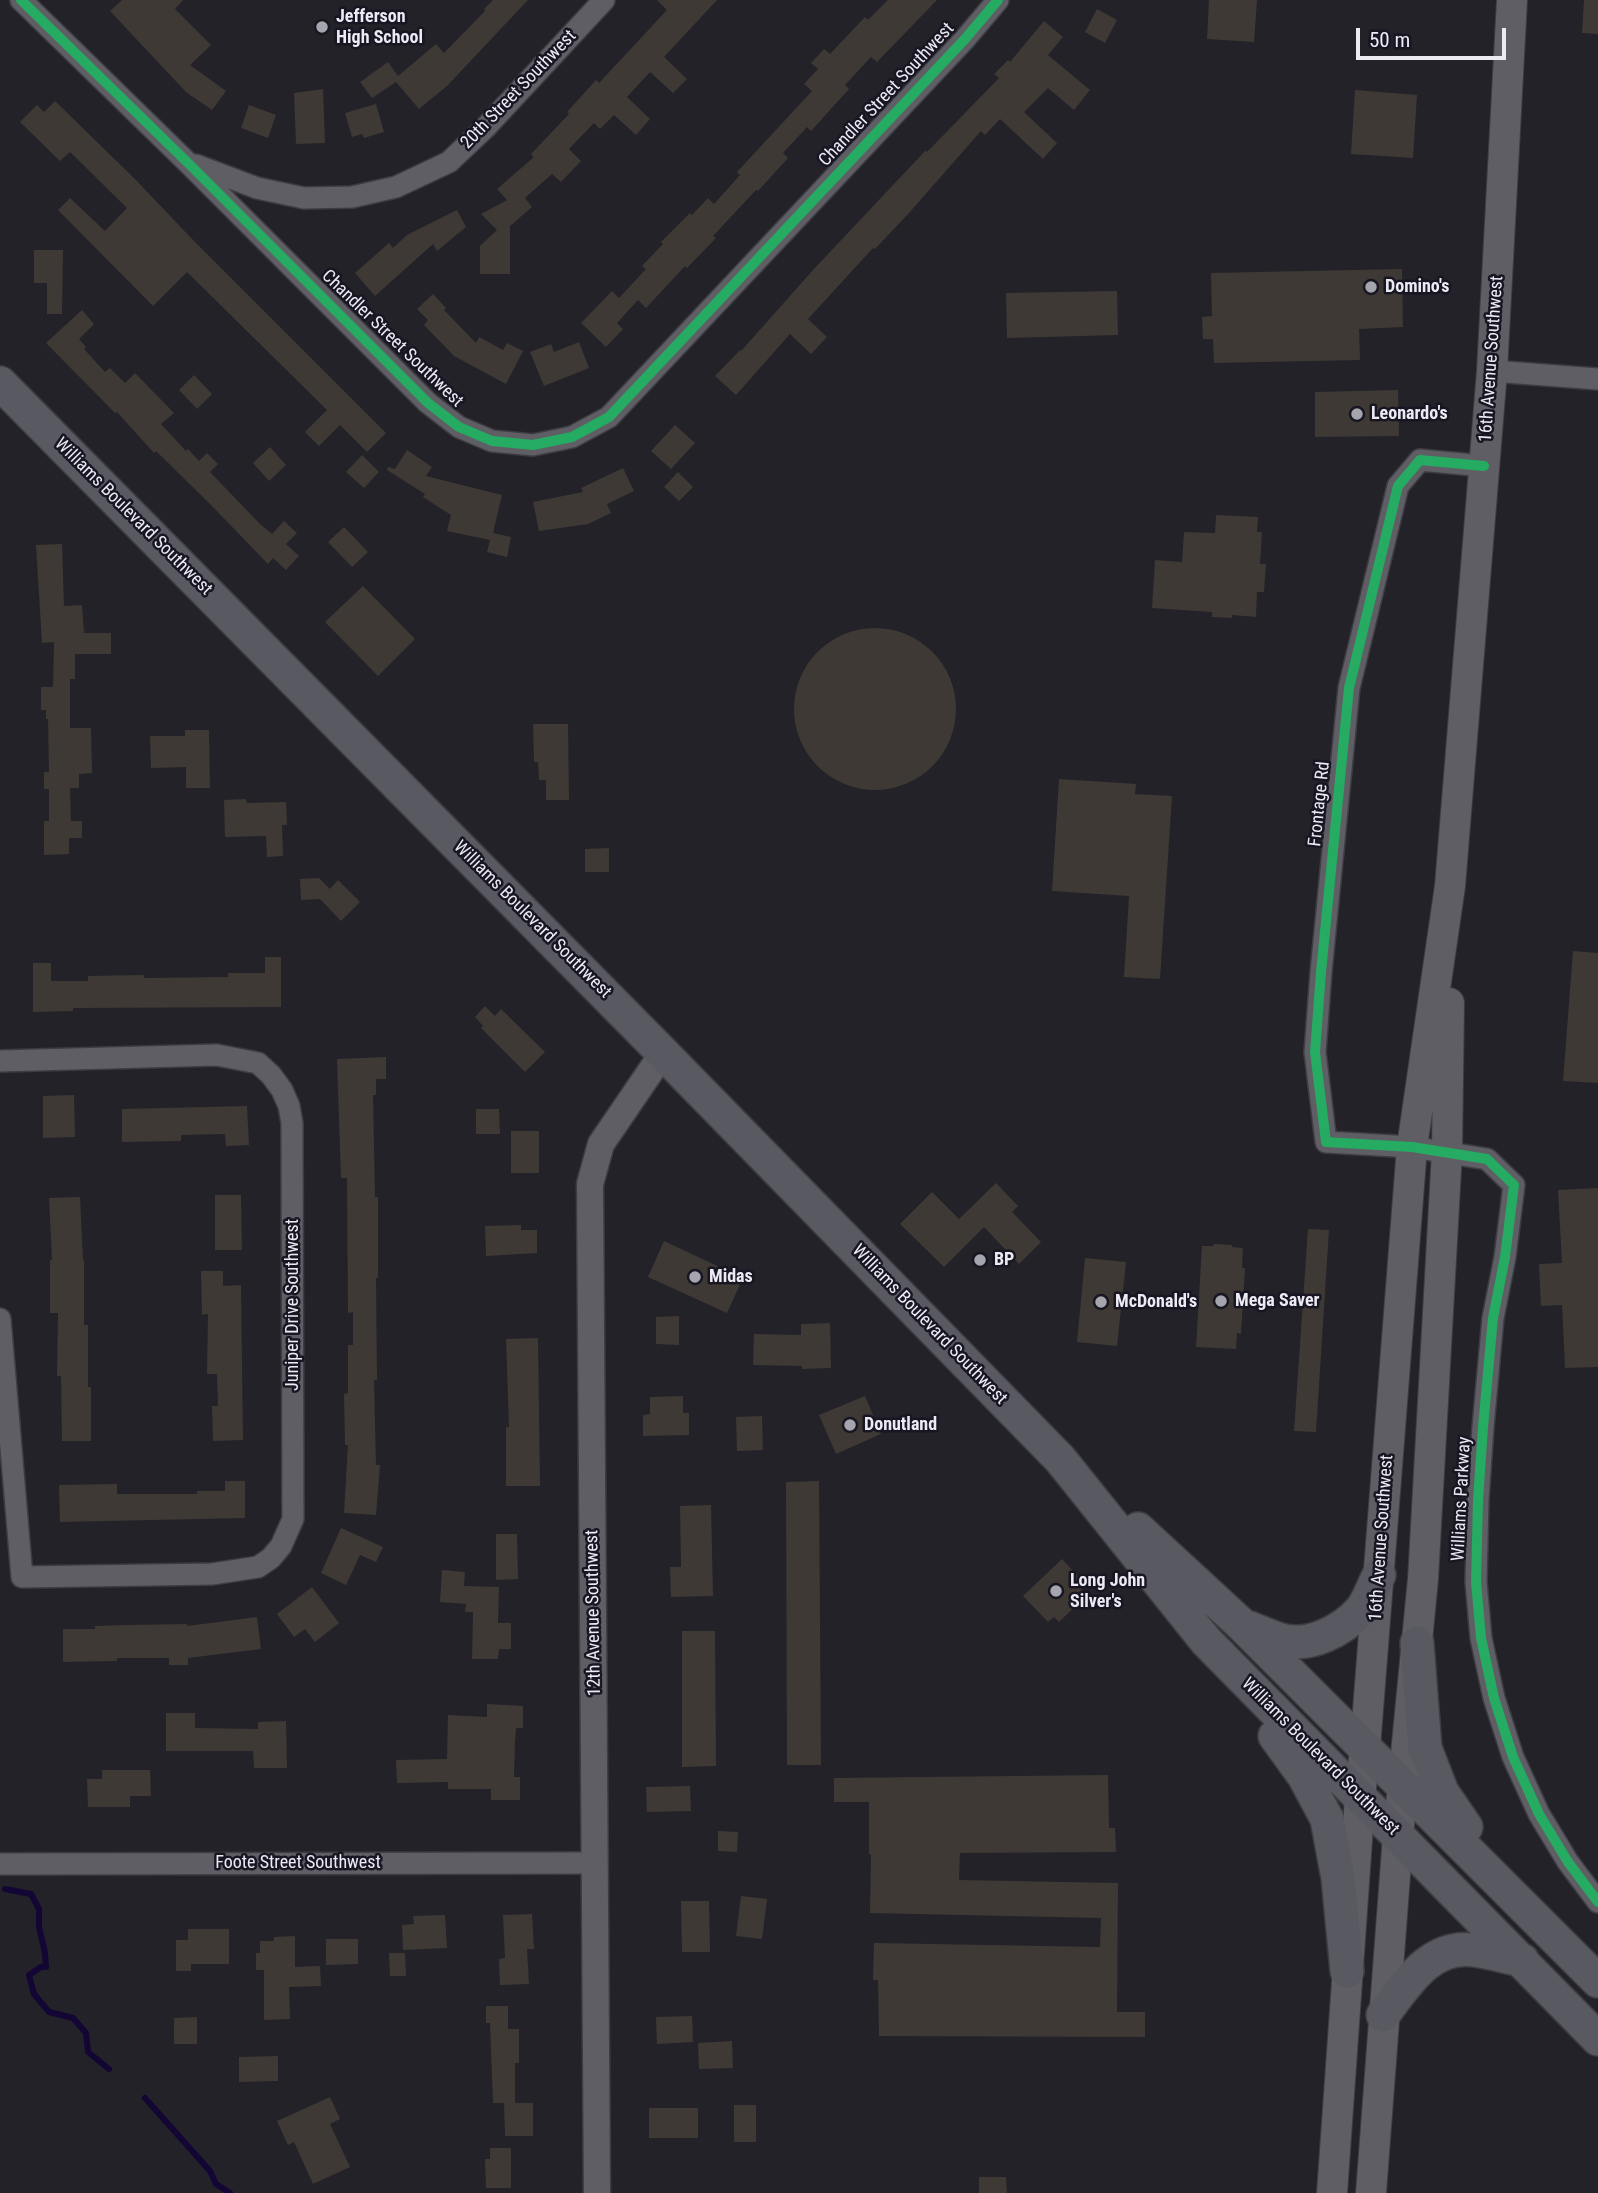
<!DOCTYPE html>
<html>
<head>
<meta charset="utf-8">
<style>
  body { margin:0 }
  #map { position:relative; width:1598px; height:2193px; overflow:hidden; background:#222228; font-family:"Roboto Condensed",sans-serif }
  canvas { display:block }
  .scale { position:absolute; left:1356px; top:28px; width:150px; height:32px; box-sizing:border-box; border:4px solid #ecebf4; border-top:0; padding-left:9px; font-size:21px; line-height:24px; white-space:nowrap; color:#ecebf4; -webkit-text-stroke:5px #171622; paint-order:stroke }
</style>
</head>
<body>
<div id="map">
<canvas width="1598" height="2193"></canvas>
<div class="scale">50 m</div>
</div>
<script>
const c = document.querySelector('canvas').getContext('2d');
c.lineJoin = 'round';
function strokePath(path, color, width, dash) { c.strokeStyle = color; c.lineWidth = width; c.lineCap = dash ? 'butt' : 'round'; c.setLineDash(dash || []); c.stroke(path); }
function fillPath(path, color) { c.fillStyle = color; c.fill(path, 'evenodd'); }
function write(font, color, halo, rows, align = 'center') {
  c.font = font + ' "Roboto Condensed",sans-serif'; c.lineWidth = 5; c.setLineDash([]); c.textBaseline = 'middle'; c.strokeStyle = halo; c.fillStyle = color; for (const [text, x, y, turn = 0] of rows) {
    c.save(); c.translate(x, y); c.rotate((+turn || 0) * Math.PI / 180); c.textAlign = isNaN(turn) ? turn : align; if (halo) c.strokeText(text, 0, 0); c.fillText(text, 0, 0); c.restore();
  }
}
strokePath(new Path2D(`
  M5,1889l26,5 8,15v18l6,26 1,14h-5l-12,8 5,19 15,18 24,6 13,15 2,19 21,17
  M145,2098l65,73 6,13 14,9`), '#130534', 6);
fillPath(new Path2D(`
  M122,0h61l-8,9 36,36 -21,20 36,26 -14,19 -26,-18 -76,-81z
  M493,0h35l-81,86 -28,23 -23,-27 -24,16 -12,-16 28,-20 10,14 38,-32 8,9 41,-42 -1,-2z
  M657,0h60l-53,57 23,22 -14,14 -23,-21 -23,25 23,22 -14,16 -22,-20 -14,14 -6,-6 -25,26 12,12 -20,21 -9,-8 -27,24 7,9 -22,19v48h-30v-28l17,-16 -16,-16 26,-14 -10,-11 37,-32 -3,-3 38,-40 -2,-2 29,-32 3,3 68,-73z
  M888,0h49l-60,62 -6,-5 -26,28 4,4 -38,42 -4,-4 -24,26 5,5 -30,33 -2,-1 -43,46 3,2 -29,30 -2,-2 -39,42 -8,-8 -21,23 6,6 -17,18 -25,-24 31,-32 7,7 27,-29 -4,-3 21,-22 -2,-2 29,-29 2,2 16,-17 6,6 26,-29 -3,-3 75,-81 -8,-7 14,-15 -7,-6 13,-14 6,5 35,-37 3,3z
  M1209,0h48l-3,42 -47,-3z
  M1584,0h14v34l-16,-1z
  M1097,9l20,11 -12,23 -20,-11z
  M1044,21l19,16 -15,18 42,35 -16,20 -26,-22 -24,24 33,31 -14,16 -43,-40 -15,16 -4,-4 -72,82 -34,36 -2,-1 -65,71 19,18 -16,17 -21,-20 -54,61 -21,-19 25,-26 1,1 72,-81 113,-120 1,2 72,-74 -5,-4 14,-14 2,2z
  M323,89l2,54 -29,1 -2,-51z
  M1355,90l62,5 -4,63 -62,-4z
  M55,101l81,79 58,61 192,192 -19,19 -27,-27 -21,21 -14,-14 22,-22 -140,-138 -34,34 -95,-96 12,-12 35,33 22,-23 -57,-56 -10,9 -40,-39 17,-17 7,7z
  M376,104l8,28 -20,6 -2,-4 -10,3 -7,-24z
  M249,105l27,10 -8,23 -27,-10z
  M457,210l9,17 -29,24 -4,-7 -58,52 -20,-23 34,-30 4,5 14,-13z
  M34,250h29l-1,64h-15v-31h-13z
  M1402,269l1,58 -44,2 1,31 -146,3 -1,-24h-10l-1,-22 10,-1 -1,-43z
  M1117,291l1,44 -111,3 -1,-45z
  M433,294l13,14 -2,2 32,33 3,-6 24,13 4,-7 16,8 -17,33 -52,-28 -30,-31 4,-5 -11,-11z
  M82,310l12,14 -15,15 7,8 -2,2 21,23 5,-4 15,15 10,-10 39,40 -13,11 25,27 2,-2 11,12 8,-8 11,11 -8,8 50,52 12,10 12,-13 13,12 -11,11 13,12 -13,14 -13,-12 -5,6 -57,-59 -55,-54 -2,2 -37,-41 -2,1 -69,-70z
  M579,342l10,26 -45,18 -14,-34 21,-8 3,8z
  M194,375l18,19 -15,15 -18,-19z
  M1398,390l1,46 -84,1v-45z
  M675,425l20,18 -24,26 -20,-18z
  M270,447l16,18 -17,16 -16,-18z
  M407,450l25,17 -6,9 76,19 -9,38 18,4 -4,20 -20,-5 3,-12 -43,-9 4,-16 -28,-18 2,-3 -38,-24 1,-3 7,2z
  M362,455l17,17 -15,16 -18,-16z
  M623,468l11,23 -27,13 4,9 -23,11 -49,7 -6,-29 50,-10 -2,-4z
  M678,472l15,15 -14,14 -15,-14z
  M1216,515l42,2 -1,15h5l-2,32h6l-2,28h-7l-1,25 -24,-2v3l-20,-1v-5l-60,-4 3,-48 27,2 2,-30 31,1z
  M344,527l24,25 -16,15 -24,-25z
  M62,544l2,62 18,-1 2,28h27v21h-36v25h-5v49h21l1,45 -13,1v14h-9l1,33h11v17h-13v16l-25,1v-34h5v-32h-5v-17h5l-1,-53h-2v-9h-5v-23h12l1,-45 -12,1 -6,-98z
  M363,586l52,53 -37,37 -53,-54z
  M794 709a81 81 0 1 1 162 0a81 81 0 1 1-162 0Z
  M533,724h35l1,76h-23v-20h-7l-1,-18h-4z
  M185,730h24l1,58h-24v-21l-35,1 -1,-32h35z
  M1059,779l77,5 -1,10 37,2 -12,183 -36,-2 5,-81 -77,-5z
  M246,799l1,4 39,-1 1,23h-5l1,31 -16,1 -1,-21 -41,1 -1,-37z
  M609,848v24h-24v-23z
  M319,878l11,11 8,-9 22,22 -19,19 -21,-22 -19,1 -1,-21z
  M1573,951l25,2v130l-35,-2z
  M265,957h16v50l-208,1v3l-40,1v-49h18v18h37v-5l56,-1v3l84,-1v-4h37z
  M485,1006l10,10 6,-7 44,43 -20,20 -44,-44 2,-2 -8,-9z
  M386,1057v22h-10v16h-3l2,102h3v81h-2l1,102h-3l2,85h4l-4,50 -32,-2 4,-68h-3l-1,-51 4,-1v-48h5v-33l-5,1 -1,-135h-6l-4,-119z
  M74,1095l1,42 -32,1v-42z
  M247,1106l2,39 -23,1 -1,-12 -44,1v6l-59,1v-33z
  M476,1109h23l1,25h-24z
  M511,1131h28v42h-28z
  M996,1183l22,23 -6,6 29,30 -22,22 -35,-37 -40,40 -44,-43 32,-32 27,27z
  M1598,1188v179l-33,1 -3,-63 -21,1 -2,-42 23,-1 -4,-73z
  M215,1195h26l1,55h-27z
  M80,1197l3,63h1v65h4v62h3v54h-29l-1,-65h-4l1,-63h-8v-53h2l-3,-62z
  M521,1225v5h16v23l-51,3 -1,-30z
  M1308,1229l21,1 -13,202 -22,-1z
  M664,1241l79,37 -16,35 -79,-36z
  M1214,1244l18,1v2l11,1 -1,20h3l-4,66 -4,-1 -1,16 -40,-2 6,-101h11z
  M1085,1258l41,4 -9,84 -40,-4z
  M201,1271h22v15l18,-1 2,155 -30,1 -1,-35h6l-1,-32h-10l1,-60 -6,1z
  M679,1316v29l-23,-1v-27z
  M830,1323l1,45 -29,1v-3l-49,-1 1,-31 47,1v-11z
  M538,1338l2,148h-34v-59h3l-3,-88z
  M683,1396v17h6v22l-46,1v-21l7,-1v-17z
  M865,1396l16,38 -45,20 -17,-39z
  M762,1416l1,34 -26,1 -1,-34z
  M225,1481h20v37l-185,4 -1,-37 58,-1v10h80v-3h28z
  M819,1481l2,284h-34l-1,-283z
  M711,1505l2,91 -42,1 -1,-30h11l-1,-61z
  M341,1528l42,19 -7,15 -16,-7 -14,30 -25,-12z
  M496,1534h21l1,45 -22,1z
  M1062,1559l22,24 -5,4 8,8 -28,27 -5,-5 -6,5 -25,-26z
  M442,1570l23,2 -1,14 35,1 -1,36h13v26h-12l-1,10h-26l1,-47h-8l1,-8 -26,-2z
  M312,1587l27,36 -24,19 -10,-13 -11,8 -17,-23z
  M257,1617l4,32 -73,9v7h-19v-7h-52v3l-54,1v-33h32v-3l31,-1 61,-1v2z
  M682,1631h33l1,135 -34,1z
  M487,1704l36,2v22h-7l-1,14 -1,35h6v23h-29v-11h-43v-7l-51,1 -1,-23 51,-1 1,-44 39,2z
  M166,1713h29v15l63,1v-7l28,-1 1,47h-33l-1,-17h-87z
  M102,1770h48l1,26h-21v11h-42l-1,-28h15z
  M1108,1775l1,53h6l1,24 -156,1 -1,27 159,3 -1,129h28v25l-266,-1 -1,-56h-5l1,-37 226,4 1,-29 -231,-5 1,-59h-2v-52h-35v-24z
  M690,1786l1,25 -44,1 -1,-25z
  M718,1831l20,1 -1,20 -19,-1z
  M741,1896l26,3 -5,40 -26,-3z
  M681,1901h28l1,51h-28z
  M532,1914l2,35h-7l2,35 -29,1 -1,-26 6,-1 -2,-43z
  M445,1915l2,33 -44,2 -1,-25 12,-1 -1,-8z
  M188,1929h41v35h-38v7h-15v-31h12z
  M295,1936v31l25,-1 1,20 -32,1 1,32 -26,1v-50h-8v-17h4v-12h14v-4z
  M326,1939h32v25l-32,1z
  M389,1953h16l1,23h-16z
  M486,2006h22v23h11v34h-4v40h-22l-3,-80h-4z
  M692,2016l1,26 -36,2 -1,-27z
  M197,2017v27h-23v-26z
  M732,2041l1,27 -34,1 -1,-26z
  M278,2056v25l-39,1v-25z
  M330,2097l10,22 -10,5 20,43 -37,17 -19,-42 -6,3 -11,-24z
  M504,2103h29v33h-28z
  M734,2105h22v37h-22z
  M649,2108h49v30h-49z
  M490,2148h21v40h-25l-1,-29h5z
  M979,2177h27l1,16h-28z`), '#3f3935');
const minor = new Path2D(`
  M21,0l166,162 241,241 31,24 33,14 41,4 39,-8 37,-20 356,-378 33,-39
  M196,165l61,23 47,10 48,-1 44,-10 53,-25 37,-35 118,-127
  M1492,371l106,8
  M1484,466l-64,-6 -22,26 -49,202 -28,284 -6,80 11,90 86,5 75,12 27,26 -9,72 -12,61 -10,109 -5,73 -2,82 5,56 13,60 19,59 26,57 29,48 30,40
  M0,1061l217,-6 41,8 13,12 11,15 7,16 3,17 1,396 -12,27 -10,12 -13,9 -46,7 -190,3 -22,-258
  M0,1864l596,-1`);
const tertiary = new Path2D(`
  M597,2193l-7,-1009 11,-40 62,-91`);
const secondary = new Path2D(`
  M1332,2193l28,-395 5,-50 47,-601 38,-261 42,-515 20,-371
  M1371,2193l27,-357 25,-257 24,-427 2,-149`);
const primary = new Path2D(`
  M0,383l663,670 397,406 146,182 392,398
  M1138,1529l103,95 357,357
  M1250,1628c10,4 21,9 31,12 28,8 61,-9 80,-30 8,-10 12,-24 18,-35
  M1417,1643l8,105 17,44 24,35
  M1275,1736l29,40 23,43 11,59 9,93
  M1383,2015c23,-30 47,-71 90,-65 16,2 33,7 49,10`);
strokePath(minor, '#3d3c42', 24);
strokePath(tertiary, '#3d3c42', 29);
strokePath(secondary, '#3d3c42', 32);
strokePath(primary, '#3d3c42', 36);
strokePath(minor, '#5e5e64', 21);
strokePath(tertiary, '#5e5e64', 26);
strokePath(secondary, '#5e5e64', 30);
strokePath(primary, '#595961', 33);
strokePath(new Path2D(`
  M21,0l166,162 241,241 31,24 33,14 41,4 39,-8 37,-20 356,-378 33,-39
  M1484,466l-64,-6 -22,26 -49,202 -28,284 -6,80 11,90 86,5 75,12 27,26 -9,72 -12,61 -10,109 -5,73 -2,82 5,56 13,60 19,59 26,57 29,48 30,40`), '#26ab63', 10);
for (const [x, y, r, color] of [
  [322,27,7,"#a5a5ad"],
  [1371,287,7,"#a5a5ad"],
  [1357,414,7,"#a5a5ad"],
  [980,1260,7,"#a5a5ad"],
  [695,1277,7,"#a5a5ad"],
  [1221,1301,7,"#a5a5ad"],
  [1101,1302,7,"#a5a5ad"],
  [850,1425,7,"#a5a5ad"],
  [1056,1591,7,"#a5a5ad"]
]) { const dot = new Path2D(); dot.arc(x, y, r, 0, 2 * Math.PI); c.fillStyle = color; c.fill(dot); strokePath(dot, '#171622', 2.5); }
write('bold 18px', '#ecebf4', '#171622', [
  ["Jefferson",336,17],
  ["High School",336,38],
  ["Domino's",1385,287],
  ["Leonardo's",1371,414],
  ["BP",994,1260],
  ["Midas",709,1277],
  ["Mega Saver",1235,1301],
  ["McDonald's",1115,1302],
  ["Donutland",864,1425],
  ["Long John",1070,1581],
  ["Silver's",1070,1602]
], 'left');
write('18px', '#ecebf4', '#171622', [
  ["20th Street Southwest",519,90,-46],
  ["Chandler Street Southwest",887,95,-47],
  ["Chandler Street Southwest",392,339,44],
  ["16th Avenue Southwest",1492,359,-86],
  ["Williams Boulevard Southwest",133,517,45],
  ["Frontage Rd",1320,804,-84],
  ["Williams Boulevard Southwest",532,920,45],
  ["Juniper Drive Southwest",293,1305,-90],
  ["Williams Boulevard Southwest",929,1325,46],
  ["Williams Parkway",1462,1499,-87],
  ["16th Avenue Southwest",1382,1538,-86],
  ["12th Avenue Southwest",594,1613,-91],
  ["Williams Boulevard Southwest",1320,1757,45],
  ["Foote Street Southwest",298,1863]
]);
</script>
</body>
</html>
